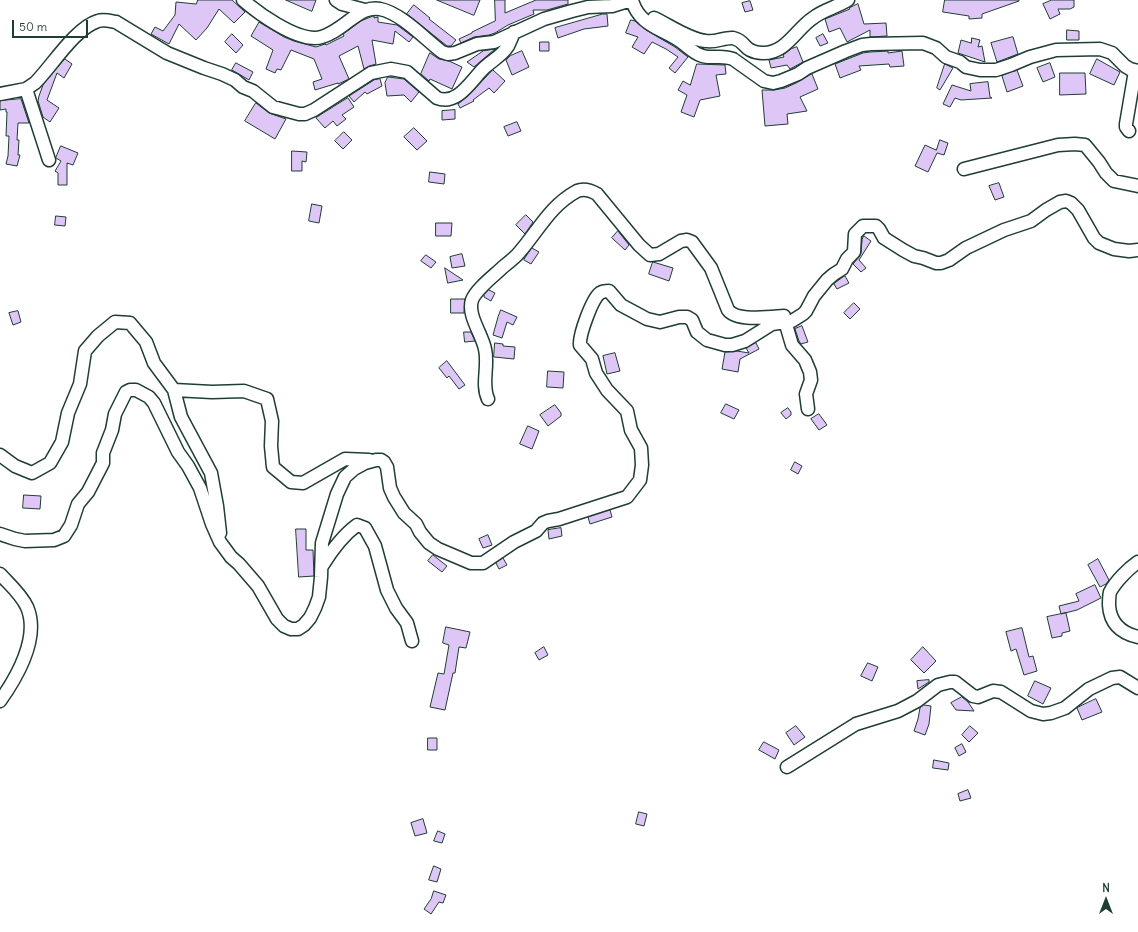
<!DOCTYPE html>
<html>
<head>
<meta charset="utf-8">
<style>
  body { margin:0 }
  #map { position:relative; width:1138px; height:932px; overflow:hidden; background:#fff; font-family:Delius,sans-serif }
  canvas { display:block }
  .north { position:absolute; left:1086px; top:880px; width:40px; height:40px; -webkit-text-stroke:3px #fff; paint-order:stroke; rotate:0deg; font-size:11px; font-weight:700; line-height:16px; text-align:center; color:#1f3d34 }
  .north::after { content:''; display:block; margin:auto; width:14px; height:18px; background:#1f3d34; clip-path:polygon(50% 0,100% 100%,50% 72%,0 100%) }
  .scale { position:absolute; left:12px; top:20px; width:76px; height:18px; box-sizing:border-box; border:2px solid #1f3d34; border-top:0; padding-left:5px; font-size:12px; line-height:14px; white-space:nowrap; color:#1f3d34; -webkit-text-stroke:3px #fff; paint-order:stroke }
</style>
</head>
<body>
<div id="map">
<canvas width="1138" height="932"></canvas>
<div class="north">N</div>
<div class="scale">50 m</div>
</div>
<script>
const c = document.querySelector('canvas').getContext('2d');
c.lineJoin = 'round';
function fillPath(path, color) { c.fillStyle = color; c.fill(path, 'evenodd'); }
function strokePath(path, color, width, dash) { c.strokeStyle = color; c.lineWidth = width; c.lineCap = dash ? 'butt' : 'round'; c.setLineDash(dash || []); c.stroke(path); }
const building = new Path2D(`
  M198,0h34l13,12 -11,11 -15,-14 -12,19 -11,12 -17,-16 -10,20 -18,-10 4,-7 8,4 12,-16 1,-13 20,2z
  M286,0h30l-4,11z
  M437,0h43l-6,15z
  M495,0h10v13l31,-13h32v4l-21,6h-14l1,4 -26,11 -13,8 -6,2 -15,2 -13,6 -2,-4 13,-6v-1l23,-11z
  M945,0h74v1l-37,13v4l-13,1v-3l-26,-4z
  M1052,0h22v7l-4,2h-12l2,5 -10,5 -7,-15z
  M750,1l3,9 -8,2 -3,-9z
  M858,4l6,20 22,-1 1,13 -17,1v-7l-23,12 -7,-14 -11,4 -4,-13 25,-10 -1,-1 4,-2z
  M414,5l16,13 -1,1 27,21 -5,6h-4l-40,-32z
  M603,14h4l1,12 -24,3 -26,9 -3,-10z
  M374,16v2l4,-1v5l19,3 16,12 -4,5 -14,-11 -2,13 -21,-4 4,24 -7,2 -5,3 -6,-23 -19,10 10,23 -11,5v-1l-23,7 -2,-8 9,-3 -8,-20 -23,-9 -10,20 -4,-1 -2,4 -9,-4 7,-19 -22,-14 8,-14 25,15 10,4 22,6 9,-3 1,1 18,-9 -1,-2 18,-13z
  M631,20l4,1 11,9 29,17 13,10 -13,16 -6,-5 9,-11 -12,-8 -14,-7 -8,12 -12,-7 6,-10 -12,-4z
  M1067,30l12,1v9h-12z
  M232,34l11,11 -7,8 -11,-11z
  M823,34l5,9 -8,3 -4,-8z
  M1013,37l5,17 -21,8 -6,-19z
  M972,38l8,2 -2,7 4,-1 3,16 -27,-9 3,-13 10,3z
  M540,42h9v9h-9z
  M797,47l6,15 -13,7 -3,-4 -16,3 -2,-8 15,-3 -1,-2 8,-6z
  M495,49l-21,18 -7,-5 16,-11z
  M522,51l7,16 -17,8 -6,-15 4,-4z
  M871,52l17,-1v2l14,-2 2,15 -14,1 -1,-3 -30,2 2,4 -21,8 -5,-14 28,-11z
  M430,53l9,6 10,2 13,6 -10,22 -22,-10 -1,2 -8,-7z
  M65,59l7,5 -8,14 -7,-5 -10,27 12,8 -9,14 -7,-5 -5,-16 1,-5 4,-11z
  M1097,59l23,13 -6,13 -24,-11z
  M236,63l17,9 -4,8 -17,-10z
  M1050,63l5,14 -12,5 -6,-14z
  M697,64l28,1 1,9 -10,1 4,21 -20,4 -6,17 -13,-5 6,-17 -9,-5 5,-9 7,4z
  M945,64l8,4 -13,22 -3,-2z
  M493,70l12,11 -11,12 -5,-5 -16,12 1,1 -14,7 -2,-4 10,-8z
  M1017,70l6,16 -16,6 -5,-16z
  M1060,73h25l1,21 -26,1z
  M812,74l6,15 -18,8 7,14 -20,3 1,10 -23,2 -3,-36h12l11,-2 11,-5z
  M388,77l16,2 15,13 -8,10 -7,-7 -17,1 -2,-13z
  M380,79l2,7 -15,8 -2,-2 -11,10 -5,-6 25,-16z
  M988,82l2,15 2,1 -31,2 -6,-2 -5,9 -7,-3 9,-19 19,6 -1,-7z
  M348,98l6,9 -12,8 4,4 -9,7 -4,-5 -8,7 -9,-10z
  M21,99l8,24h-11l-1,17h2l-1,15h2l-3,11 -11,-2 2,-8 1,-20h-3l1,-24h-1v-3l-6,1v-9z
  M256,103l13,10 17,6 -11,20 -30,-18z
  M455,110v9l-13,1v-9z
  M517,122l4,9 -13,5 -4,-9z
  M414,128l13,13 -10,9 -13,-13z
  M344,132l8,8 -9,9 -8,-8z
  M940,140l8,3 -4,12 -7,-2 -9,19 -13,-6 10,-21 11,5z
  M61,146l17,7 -5,12 -6,-2v22h-9v-12l-3,-2 6,-10 -5,-3z
  M292,151l15,1 -1,10 -4,-1v10h-10z
  M430,172l15,2 -1,10 -15,-2z
  M999,183l5,14 -9,3 -6,-14z
  M312,204l10,2 -3,17 -10,-2z
  M526,215l7,7 -8,12 -9,-9z
  M56,216l10,1 -1,9 -10,-1z
  M436,223h16l-1,13h-15z
  M618,231l11,14 -4,5 -13,-12z
  M864,236l7,5 -12,19 7,8 -5,4 -8,-8 6,-7 2,-4 1,-13z
  M532,248l7,4 -8,12 -7,-4z
  M462,254l3,12 -13,2 -2,-11z
  M426,255l10,7 -5,6 -10,-7z
  M653,262l20,6 -4,13 -20,-7z
  M445,268l18,12 -15,3z
  M845,276l4,7 -12,6 -3,-5z
  M489,290l6,3 -4,8 -7,-4v-2z
  M451,299h14l-1,14h-13z
  M854,303l6,6 -10,10 -6,-6z
  M501,310l16,7 -4,8 -6,-3 -5,16 -9,-3 5,-18z
  M18,311l3,11 -8,3 -4,-12z
  M802,326l6,16 -7,2 -2,-3 -4,-12z
  M464,332h7l4,9 -10,1z
  M495,343l8,1v2l12,1 -1,12 -20,-2z
  M756,343l3,6 -19,10 -2,13 -16,-3 3,-17 12,-1 12,2 -3,-5z
  M615,353l5,18 -13,3 -4,-18z
  M447,361l18,24 -6,4 -10,-13 -2,2 -8,-10z
  M548,371l16,1 -1,16 -16,-1z
  M726,404l13,6 -5,9 -13,-6z
  M555,405l6,8v3l-13,10 -8,-11z
  M788,408l3,4v3l-5,4 -5,-6z
  M819,414l8,11 -8,5 -8,-11z
  M528,426l11,5 -7,18 -12,-5z
  M795,462l7,4 -4,8 -7,-4z
  M24,495l17,1 -1,13 -17,-1z
  M610,510l2,7 -22,7 -2,-7z
  M561,528l1,8 -13,3 -1,-9z
  M296,529h10v21h7l1,26 -15,1z
  M488,535l4,10 -9,3 -4,-9z
  M433,555l14,11 -5,6 -14,-11z
  M503,558l4,7 -8,4 -3,-6z
  M1098,559l11,21 -3,4 -6,3 -12,-22z
  M1095,585l6,13 -24,12 -16,4 -2,-8 20,-5 -3,-7z
  M1066,613l4,18 -8,2v3l-10,2 -5,-21z
  M446,627l24,5 -4,16 -7,-1 -4,26h-2l-8,37 -15,-3 8,-34 6,1 5,-29 -6,-2z
  M1022,628l7,29 4,-1 4,15 -13,4 -8,-26 -5,2 -5,-19z
  M544,647l4,8 -9,5 -4,-7z
  M923,647l13,14 -12,12 -13,-13z
  M868,663l10,4 -6,14 -11,-5z
  M929,680v2l-11,7 -1,-8z
  M1035,681l16,7 -8,16 -15,-8z
  M962,697l6,5 6,9 -18,-1 -5,-7z
  M1096,699l6,13 -20,8 -5,-12z
  M924,705l7,1 -2,18 -4,11 -11,-4 4,-12 2,-11z
  M796,726l9,11 -11,8 -8,-12z
  M970,726l8,7 -9,9 -7,-7z
  M428,738h9v12h-9z
  M764,742l15,8 -4,9 -16,-9z
  M962,744l4,8 -7,4 -4,-8z
  M934,760l15,3 -1,7 -15,-2z
  M968,790l3,8 -11,3 -2,-7z
  M639,812l8,2 -3,12 -8,-2z
  M423,819l4,14 -12,3 -4,-13z
  M438,831l7,3 -3,9 -8,-2z
  M434,866l7,3 -4,13 -8,-2z
  M434,891l12,4 -3,8 -4,-1 -8,12 -7,-5 7,-10z`);
fillPath(building, '#dec7f7');
strokePath(building, '#1f3d34', 1);
const minor = new Path2D(`
  M243,0c16,14 50,38 72,38 12,0 26,-11 35,-18 10,-7 17,-13 30,-11 21,4 45,30 62,43l6,2 7,-1 22,-9 17,-2 50,-23 28,-8 16,-4 24,-1 19,-6
  M336,0l6,4 23,6
  M632,0c6,23 26,28 45,39 7,4 16,14 23,16 9,5 21,-1 33,4l31,22 9,2 8,-2 17,-7 9,-6 39,-17 16,-6 9,-1 52,-1 13,5 10,9 14,5 6,5 14,3h16l15,-5 19,-8 26,-7 44,-1 12,4 13,13 5,3 8,2
  M654,18c15,7 36,22 52,23 9,2 19,-4 27,-3 10,2 11,9 17,12 4,2 8,3 12,3 24,1 34,-24 51,-35 10,-8 24,-11 35,-18
  M26,89l23,71
  M0,94l26,-5 9,-6c17,-17 40,-55 63,-62 6,-2 12,0 18,1l51,31 37,15 18,6 13,6 8,7 10,4 20,16 26,7h6l9,-4 57,-37 20,-4 16,3 30,26c20,8 34,-17 46,-29 8,-8 19,-13 25,-23 2,-4 4,-9 6,-14
  M1129,131l-3,-4v-3l9,-53
  M964,169l94,-24 17,-1 10,1 5,6 9,11 7,11 8,8 24,5
  M787,322v6l5,17 13,15 5,12 1,8 -5,14 2,15
  M174,390l7,27 30,56 6,33 3,27
  M488,399c-7,-15 1,-33 -3,-50 -3,-15 -18,-34 -13,-49 4,-11 23,-25 31,-33 5,-4 10,-8 14,-12 21,-23 31,-48 60,-64 7,-3 13,-1 20,3l42,51 11,10 9,-1 22,-13 6,-1 5,2 19,26 17,42c9,12 42,7 56,6
  M0,455l15,11 17,7 18,-10 12,-21 6,-29 12,-29 5,-33 13,-15 17,-14 15,1 16,19 8,21 20,27 38,2 32,-1 23,8 5,22 -1,25 2,21 18,15 12,1 42,-24 24,1
  M0,534l15,5 10,2 29,-1 10,-4 7,-11 7,-21 10,-12 15,-29v-10l9,-23 3,-16 11,-22 4,-2h6l13,7 5,6 24,49 10,14 12,22 12,36 8,18 11,15 8,7 19,22 19,33 7,7 7,3h7l6,-4 6,-7 5,-10 4,-11 2,-20 1,-34 15,-49 8,-17 9,-8 11,-6 11,-3h5l3,2 3,5 3,21 4,9 10,16 12,11 4,8 9,11 9,6 33,14h12l31,-21 22,-11 7,-8 5,-2 11,-2 68,-22 13,-17 2,-15 -1,-17 -10,-18 -4,-19 -20,-21 -11,-17 -4,-14 -12,-14c-1,-10 12,-46 20,-52 3,-2 6,-2 9,-2l12,14 26,14 13,3 19,-5h8l5,3 5,12 10,8 18,5h7l13,-4 27,-17 20,-3 11,-7 3,-3 8,-15 13,-16 7,-6 8,-5 5,-10 7,-7 1,-18 8,-8h13l3,3 5,9 19,12 11,6 9,2 13,5h5l8,-3 17,-12 38,-18 27,-9 15,-11 14,-8 6,-1 5,2 7,7 16,28 5,5 15,6 15,2 9,-1
  M1138,562c-10,7 -22,19 -28,30 -1,4 -1,9 -1,13 1,18 12,28 29,32
  M322,566c10,-16 20,-30 35,-41l8,3 10,18 12,44 9,18 11,15 5,18
  M0,574c9,10 21,20 27,33 13,30 -10,70 -27,94
  M787,767l69,-43 42,-13 19,-10 21,-16 12,-3h5l18,14 5,1 15,-6 8,1 30,19 12,3 8,-1 14,-5 24,-19 23,-11 8,-1 18,11`);
strokePath(minor, '#1f3d34', 15);
strokePath(minor, '#fff', 12);
</script>
</body>
</html>
